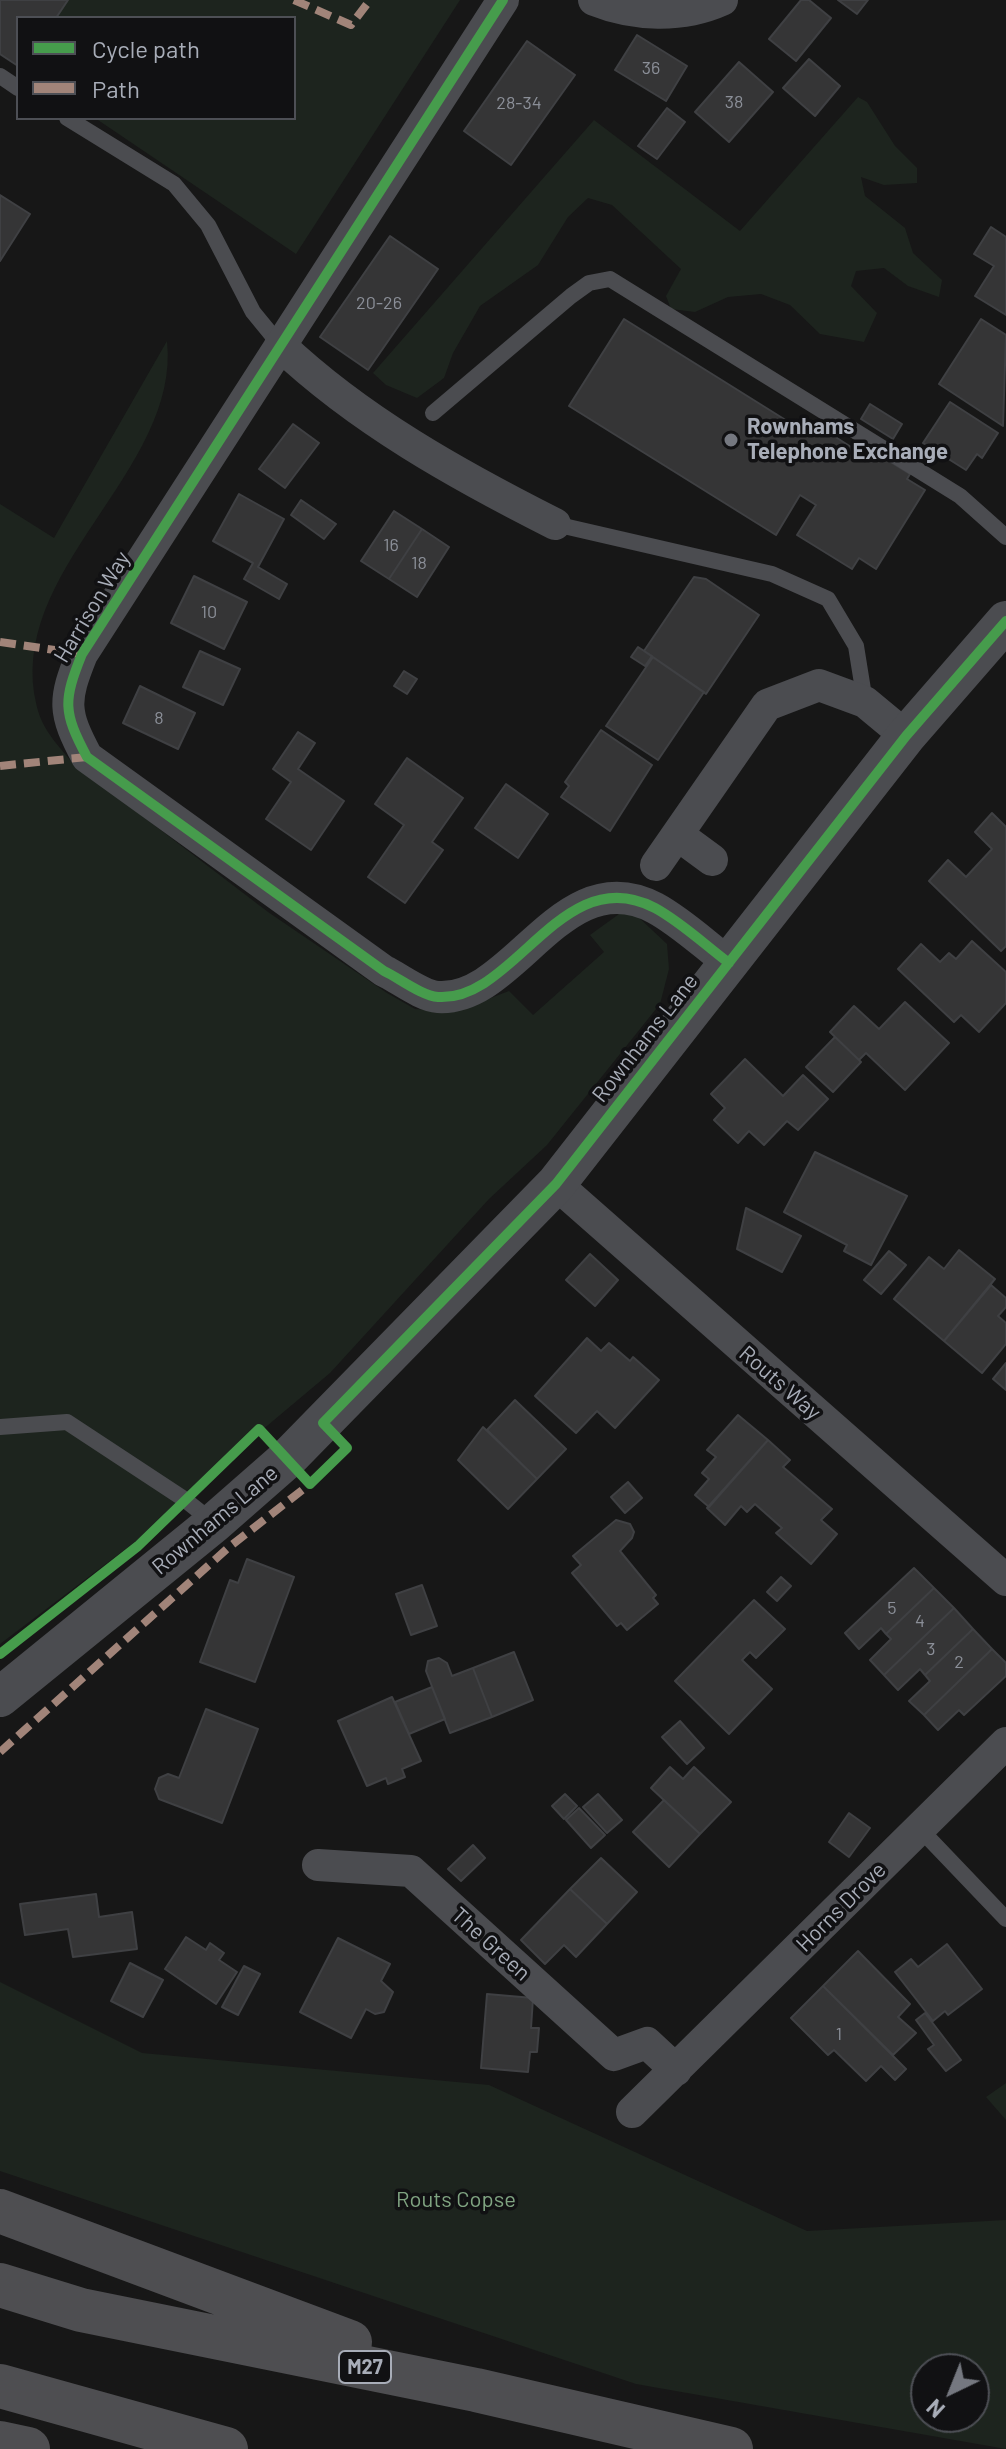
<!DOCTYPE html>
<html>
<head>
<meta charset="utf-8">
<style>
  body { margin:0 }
  #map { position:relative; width:1006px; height:2449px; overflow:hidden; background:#171717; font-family:Barlow,sans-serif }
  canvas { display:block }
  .legend { position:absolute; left:16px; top:16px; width:280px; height:104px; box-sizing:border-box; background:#111113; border:2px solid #4d4f55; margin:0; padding:10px 14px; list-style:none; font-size:24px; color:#a8adb8 }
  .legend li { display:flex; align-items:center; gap:16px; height:40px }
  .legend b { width:40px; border:2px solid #4d4f55 }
  .north { position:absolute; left:910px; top:2353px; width:80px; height:80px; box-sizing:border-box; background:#111113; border:2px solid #4d4f55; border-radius:50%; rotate:223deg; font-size:22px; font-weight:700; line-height:32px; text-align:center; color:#a8adb8 }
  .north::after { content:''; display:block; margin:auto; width:28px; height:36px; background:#757880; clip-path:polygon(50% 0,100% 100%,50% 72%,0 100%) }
</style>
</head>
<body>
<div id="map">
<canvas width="1006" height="2449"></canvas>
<ul class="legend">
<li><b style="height:10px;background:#469c4c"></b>Cycle path</li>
<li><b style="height:10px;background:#a18479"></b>Path</li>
</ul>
<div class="north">N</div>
</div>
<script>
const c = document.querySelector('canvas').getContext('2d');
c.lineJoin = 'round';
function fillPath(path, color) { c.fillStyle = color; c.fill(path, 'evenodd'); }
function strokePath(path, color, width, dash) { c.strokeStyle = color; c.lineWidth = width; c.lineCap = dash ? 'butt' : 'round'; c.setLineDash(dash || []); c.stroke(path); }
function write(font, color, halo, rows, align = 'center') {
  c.font = font + ' Barlow,sans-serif'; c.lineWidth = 7; c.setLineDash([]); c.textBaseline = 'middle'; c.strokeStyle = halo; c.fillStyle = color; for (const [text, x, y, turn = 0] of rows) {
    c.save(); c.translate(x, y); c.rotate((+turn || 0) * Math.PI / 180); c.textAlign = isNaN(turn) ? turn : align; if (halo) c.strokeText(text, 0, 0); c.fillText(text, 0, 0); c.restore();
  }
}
fillPath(new Path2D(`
  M68,0h392l-164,254 -201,-136h199v-100h-238z
  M858,97l9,5 28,44 22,22v15l-33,2 -23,-8 4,19 40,32 8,25 29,27 -3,17 -31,-11 -24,-18 -28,3 -5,15 26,27 -13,29 -44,-8 -30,-29 -29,-11 -33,3 -33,15 -24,-3 -5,-13 15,-27 -69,-64 -24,-7 -20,19 -30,48 -58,41 -27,47 -9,25 -27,20 -31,-13 -13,-12 221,-253 146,111z
  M167,341c14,131 -164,230 -130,366 5,22 22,40 36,56l195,149 119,81 28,16 39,3 55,-21 24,24 71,-63 -14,-17 29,-21h16l32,30 2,25 -9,35 -113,141 -58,54 -159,174 -125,105 -49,48 -156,118v-1140l54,34z
  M0,1982l142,71 347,32 318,146 199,-11v229l-370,-65 -636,-213zM926,2369h48v48h-48z
  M1006,2083v37l-20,-23z`), '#1d241e');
const building = new Path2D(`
  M0,0h68l-12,18h-38v48l-18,-12z
  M801,0h8l22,18 -35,43 -27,-22z
  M838,0h30l-11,14z
  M637,35l50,31 -21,35 -51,-31z
  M527,41l48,34 -64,90 -47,-34z
  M809,59l31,27 -25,30 -32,-28z
  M739,62l34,30 -44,50 -34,-30z
  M667,108l18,14 -28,37 -19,-13z
  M0,195l30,19 -30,47z
  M991,227l15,10v78l-31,-19 19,-30 -20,-12z
  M390,236l48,33 -70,101 -48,-33z
  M624,319l184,115 7,-10 44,28 4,-7 47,29 -3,5 18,11 -49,79 -17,-11 -7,11 -55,-34 19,-30 -16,-10 -24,40 -207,-129z
  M981,319l25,16 -3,91 -64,-42z
  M950,402l48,31 -16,25 -5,-4 -11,16 -43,-27z
  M870,404l32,20 -9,15 -32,-20z
  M293,424l26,19 -34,45 -26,-19z
  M239,494l45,25 -26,48 29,17 -8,15 -35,-20 9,-16 -40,-22z
  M301,500l35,24 -12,15 -33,-24z
  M394,511l28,18 -33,50 -28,-18z
  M422,529l27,18 -32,50 -28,-18z
  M194,576l53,26 -23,47 -53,-26z
  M694,577l12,2 53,36 -53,79 -62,-43z
  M638,647l14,9 -7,10 -14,-9z
  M200,651l40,18 -17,36 -40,-18z
  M653,657l51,35 -46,68 -52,-34z
  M404,671l13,8 -10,15 -13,-8z
  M140,686l55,27 -17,36 -55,-26z
  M601,730l51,35 -42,66 -49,-34 8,-11 -4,-4z
  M298,732l17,11 -17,26 46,32 -33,49 -45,-31 25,-37 -18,-13z
  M407,758l56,40 -31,44 11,8 -38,53 -37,-26 36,-52 -29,-21z
  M506,784l42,30 -30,44 -43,-30z
  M992,813l14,14v119l-5,5 -72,-70 19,-21 18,17 26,-28 -17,-17z
  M972,941l34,31v31l-27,29 -18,-17 -7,7 -56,-53 23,-25 19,18 9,-9 7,6z
  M905,1002l44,41 -44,47 -39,-37 -7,7 -29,-28 24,-26 25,23z
  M835,1037l26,25 -28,30 -27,-25z
  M745,1059l38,37 20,-21 25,24 -30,31 -11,-9 -23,24 -15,-14 -11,12 -24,-23 11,-12 -14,-14z
  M815,1152l92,44 -36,69 -27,-14 3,-6 -63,-33z
  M746,1208l55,28 -19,36 -45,-23z
  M959,1250l36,29 -51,62 -50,-42 35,-42 15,12z
  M889,1251l17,14 -25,29 -17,-14z
  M590,1254l28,26 -23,26 -29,-26z
  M991,1285l15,13v9l-8,9 8,7v21l-24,29 -38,-32z
  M587,1338l14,13 8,-8 21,18 3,-4 26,23 -44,48 -18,-17 -21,22 -41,-37z
  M1006,1363v27l-13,-11z
  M515,1400l51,49 -29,30 -50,-49z
  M738,1415l30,25 -59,67 -14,-12 14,-16 -7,-6 14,-16 -9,-7z
  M483,1427l54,52 -29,30 -50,-49z
  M768,1440l22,20 -7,7 49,42 -11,11 16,14 -26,30 -35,-31 6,-5 -27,-24 -8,8 -6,-6 -16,19 -18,-17z
  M628,1482l14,16 -17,15 -14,-16z
  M616,1520l14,4 4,8 -2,6 -12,13 36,44 -3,3 5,6 -31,26 -6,-7 -4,3 -45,-53 9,-8 -8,-9z
  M247,1559l47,18 -39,105 -55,-20 30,-82 8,3z
  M914,1568l20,20 -48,46 -5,-6 -22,21 -14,-16z
  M781,1577l10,9 -14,15 -10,-9z
  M422,1585l15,41 -26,9 -15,-41z
  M934,1588l20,20 -70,67 -14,-15 21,-21 -5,-5z
  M754,1600l31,29 -29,29 -6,-6 -8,8 30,29 -43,45 -54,-53z
  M954,1608l19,21 -48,46 -5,-6 -22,21 -14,-15z
  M973,1629l19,20 -68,66 -15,-14 21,-20 -5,-6z
  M992,1649l14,14v13l-42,39 -5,-5 -21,20 -14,-15z
  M514,1652l19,48 -41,17 -19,-49z
  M439,1658l8,5 5,13 21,-8 19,49 -42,16 -24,-62 2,-10z
  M432,1687l13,32 -36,15 -14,-32z
  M392,1697l29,64 -19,8 3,8 -17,7 -2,-6 -19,8 -29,-65z
  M206,1709l52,20 -36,94 -63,-24 -4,-10 4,-11 9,-4 11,4z
  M680,1721l24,27 -17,16 -25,-27z
  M670,1767l13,12 11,-12 37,35 -31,32 -49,-46z
  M565,1794l12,12 -13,13 -12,-13z
  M598,1794l24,26 -15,13 -24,-26z
  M664,1800l36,34 -31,33 -36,-35z
  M579,1808l26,27 -14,13 -25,-28z
  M849,1813l21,15 -21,29 -20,-15z
  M473,1845l12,13 -24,23 -13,-12z
  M601,1858l36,34 -30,32 -37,-35z
  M570,1889l37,35 -31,33 -12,-12 -19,19 -24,-24z
  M96,1894l3,23 33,-5 5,37 -64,8 -5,-28 -43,6 -5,-31z
  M186,1937l20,13 4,-7 14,10 -5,7 18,12 -21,32 -51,-35z
  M338,1938l52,26 -9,17 12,11 -9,20 -9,2 -9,-5 -15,29 -51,-26z
  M947,1944l35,45 -34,26 -3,-4 -12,10 -38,-49 16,-13 7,8z
  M858,1951l52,53 -12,13 18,16 -23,22 -70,-69z
  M130,1963l33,17 -20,37 -32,-16z
  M244,1966l16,8 -22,41 -16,-8z
  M823,1986l83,83 -11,11 -14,-14 -15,15 -32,-31 -6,5 -37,-37z
  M487,1994l46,4 -2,30h8l-2,24h-7l-2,20 -47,-4z
  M925,2013l36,47 -15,11 -18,-22 6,-4 -18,-25z`);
fillPath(building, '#353536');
strokePath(building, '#3f4043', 2);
strokePath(new Path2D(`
  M0,76l18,12
  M67,118l107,66 34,41 45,87 27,33
  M433,413l138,-117 18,-13 21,-4 350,217 46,41
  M555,524l217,50 56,25 28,47 9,56
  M0,1427l67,-5 117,77 30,24
  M920,1829l86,90`), '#4b4c50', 16);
strokePath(new Path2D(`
  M503,0l-421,654c-19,47 -19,58 5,103l297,214c15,7 38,25 54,26 77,5 124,-138 217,-89 26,14 50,37 74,55
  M594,0c40,16 88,18 128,0
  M280,345c79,75 178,130 275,179
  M678,835l34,25
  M656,865l111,-160 52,-20 46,17 41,34
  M556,1184l450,396
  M318,1865l93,6 203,184 33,-12 29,27
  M632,2112l374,-369`), '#4b4c50', 32);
strokePath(new Path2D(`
  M0,1697l214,-174 73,-64 269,-275 350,-448 100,-115`), '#4b4c50', 40);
strokePath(new Path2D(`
  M0,2211l350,131
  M0,2285l81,25 395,80 255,59
  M0,2386l226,63
  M0,2443l28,6`), '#4e4e51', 44);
strokePath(new Path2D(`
  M294,0l57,25 19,-25
  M0,642l82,12
  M0,766l87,-9
  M0,1752l228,-204 82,-64`), '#a18479', 8, [16, 8]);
strokePath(new Path2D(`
  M503,0l-421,654c-19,47 -19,58 5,103l297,214c15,7 38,25 54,26 77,5 124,-138 217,-89 26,14 50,37 74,55
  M0,1654l138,-108 121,-117 51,55 37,-36 -24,-25 233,-239 350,-448 100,-115`), '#469c4c', 10);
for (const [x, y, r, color] of [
  [731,440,8,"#757880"]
]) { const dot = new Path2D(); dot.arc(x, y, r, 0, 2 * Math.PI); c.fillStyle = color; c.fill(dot); strokePath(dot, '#111113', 3); }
write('18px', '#8b8f98', null, [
  ["36",651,68],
  ["38",734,102],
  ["28-34",519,103],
  ["20-26",379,303],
  ["16",391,545],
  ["18",419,563],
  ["10",209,612],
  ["8",159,718],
  ["5",892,1608],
  ["4",920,1621],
  ["3",931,1649],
  ["2",959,1662],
  ["1",839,2034]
]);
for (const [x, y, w] of [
  [365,2367,52]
]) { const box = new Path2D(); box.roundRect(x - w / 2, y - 16, w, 32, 6); c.fillStyle = '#111113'; c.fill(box); strokePath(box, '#a8adb8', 2); }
write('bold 20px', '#a8adb8', null, [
  ["M27",365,2367]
]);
write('bold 22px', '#a8adb8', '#111113', [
  ["Rownhams",747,427],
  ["Telephone Exchange",747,452]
], 'left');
write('22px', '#a8adb8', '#111113', [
  ["Harrison Way",92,607,-59],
  ["Rownhams Lane",645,1038,-52],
  ["Routs Way",780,1383,41],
  ["Rownhams Lane",215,1520,-40],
  ["Horns Drove",841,1907,-45],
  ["The Green",491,1944,42]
]);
write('22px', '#7fa381', '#111113', [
  ["Routs Copse",456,2200]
]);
</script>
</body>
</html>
